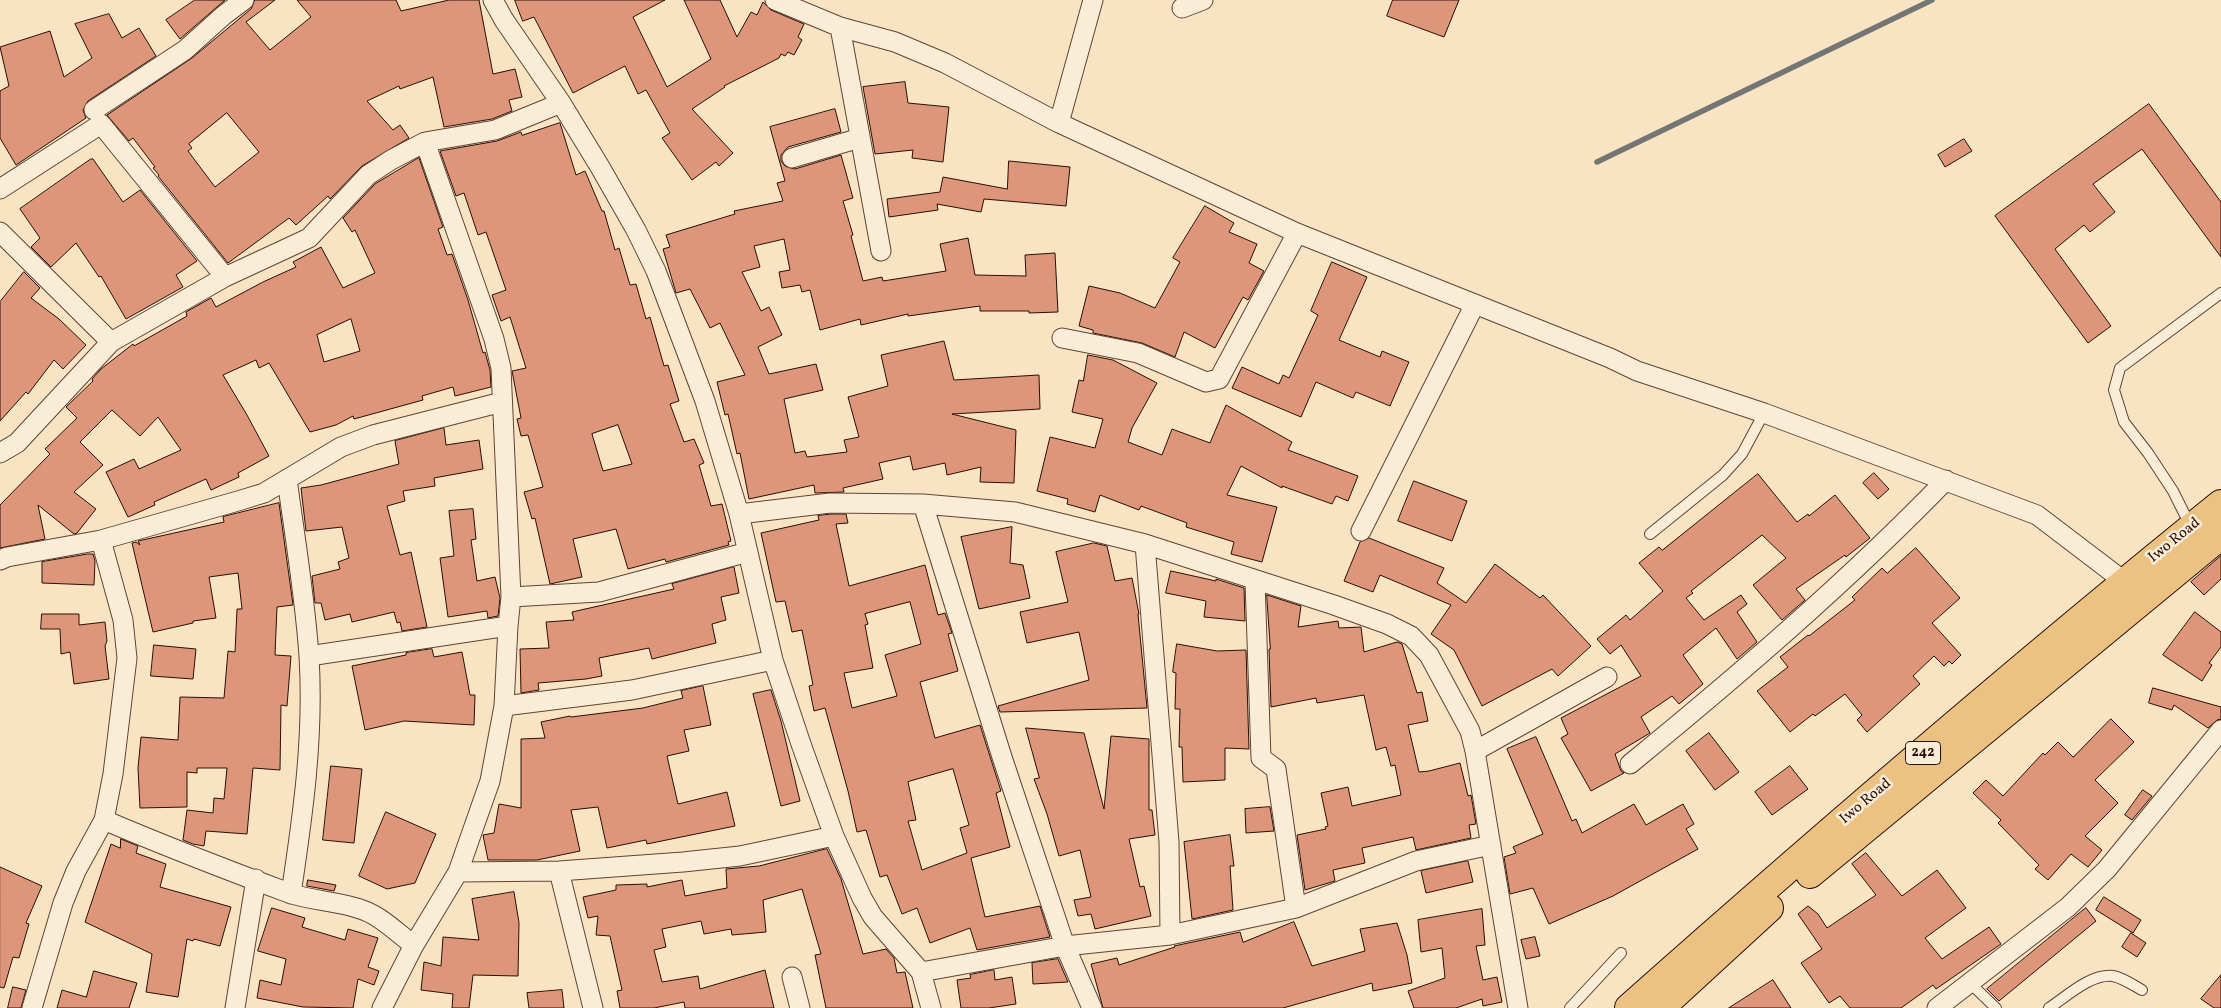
<!DOCTYPE html>
<html>
<head>
<meta charset="utf-8">
<style>
  body { margin:0 }
  canvas { display:block; background:#f8e4c3 }
</style>
</head>
<body>
<canvas width="2221" height="1008"></canvas>
<script>
const c = document.querySelector('canvas').getContext('2d');
c.lineJoin = 'round';
function strokePath(path, color, width, dash) { c.strokeStyle = color; c.lineWidth = width; c.lineCap = dash ? 'butt' : 'round'; c.setLineDash(dash || []); c.stroke(path); }
function fillPath(path, color) { c.fillStyle = color; c.fill(path, 'evenodd'); }
function write(font, color, halo, rows, align = 'center') {
  c.font = font + ' Vollkorn,serif'; c.lineWidth = 5; c.setLineDash([]); c.textBaseline = 'middle'; c.strokeStyle = halo; c.fillStyle = color; for (const [text, x, y, turn = 0] of rows) {
    c.save(); c.translate(x, y); c.rotate((+turn || 0) * Math.PI / 180); c.textAlign = isNaN(turn) ? turn : align; if (halo) c.strokeText(text, 0, 0); c.fillText(text, 0, 0); c.restore();
  }
}
strokePath(new Path2D(`
  M1597,162l335,-162`), '#737675', 5.5);
const building = new Path2D(`
  M195,0h30l-45,39 -14,-19z
  M255,0h20l-29,22 24,28 41,-33 -14,-17h99l5,11 48,-11h30l14,74 22,-5 7,28 -13,3 3,11 -20,8 -48,8 -11,-50 -33,12 -1,-3 -32,15 26,29 7,-5 9,13 -47,28 -32,33 -2,-3 -32,29 -7,-7 -61,45 -70,-87 1,-1 -6,-7 2,-1 -22,-29 -4,3 -22,-26 85,-57 59,-49zM227,113l32,39 -44,35 -27,-36 4,-3 -3,-4z
  M515,0h150l-32,17 34,70 44,-28 -27,-59h36l17,37 14,-25 6,3 6,-13 8,8 33,14 -6,13 4,3 -8,15 -6,-3 -3,4 -4,-2 -2,4 -55,28 1,1 -33,22 41,44 -14,13 -3,-4 -24,18 -30,-42 8,-5 -24,-43 -8,4 -13,-28 -52,27 -39,-76 -11,4z
  M1393,0h66l-15,37 -57,-21z
  M109,14l13,24 17,-10 17,28 -68,45 -5,9 3,8 -70,47 -16,-27v-47l9,-5 -9,-39 50,-16 14,46 28,-19 -17,-34z
  M905,82l3,21 41,4 -6,55 -31,-4 1,-8 -38,4 -12,-67z
  M2149,104l72,98v55l-79,-108 -49,35 22,28 -25,20 -6,-7 -29,24 56,77 -23,17 -93,-127z
  M835,109l6,23 -53,15 -7,8v6l4,5 10,3 46,-14 12,43 -10,3 10,34 -2,1 12,45 19,-4 1,4 63,-10 -6,-27 28,-6 7,37 51,1 -1,-21 30,-2 3,59 -29,1v-2h-49v-5l-72,10v-2l-47,11 -1,-6 -40,11 -10,-40 -8,2 -2,-7 -18,3 -3,-16 11,-2 -6,-31 -30,7 6,21 -18,5 19,39 8,-4 13,28 -24,12 11,27 47,-10 7,26 -39,9 11,54 10,-2 2,6 40,-5 -3,-12 15,-3 -11,-40 40,-11 -7,-31 63,-14 10,39 85,-5 1,34 -88,5 64,16 -2,53 -34,-1 1,-15 -34,8 -2,-12 -32,7 -3,-14 -31,7 4,16 -40,9 1,4 -29,1 -1,-8 -65,14 -9,-46 -3,1 -9,-40 -3,1 -8,-33 28,-7 -25,-52 -10,5 -20,-39 -14,4 -13,-44 7,-2 -4,-12 69,-21 -1,-3 49,-10 -6,-18 8,-2 -15,-54z
  M560,123l16,52 9,-4 17,40h2l11,39 4,-2 11,37 6,-1 10,35 4,-2 14,49 4,-1 11,36 -9,3 14,38 10,-3 10,24 -5,2 12,41 11,-2 9,37 -3,1 1,3 -63,17 -1,-3 -37,10 -12,-40 -43,10 9,38 -32,7 -15,-66 -3,1 -8,-27 19,-5 -15,-52 -7,1 -4,-17 4,-1 -9,-47 14,-3 -16,-51 -9,4 -9,-26 14,-5 -20,-58 -8,3 -14,-42 -8,3 -16,-45 57,-10 24,-9 1,3zM618,425l14,39 -29,7 -11,-37z
  M1964,139l8,12 -27,16 -7,-12z
  M419,158l24,69 -5,2 9,26 5,-1 16,46 15,53 2,-1 5,18 1,17 -36,9 -2,-9 -31,9 1,4 -69,19 -1,-3 -17,9 -26,7 -41,-69 -10,5 -3,-8 -33,15 24,40 22,41 -31,17 1,4 -28,13 -5,-11 -52,23 1,3 -27,12 -22,-45 28,-13 5,10 42,-19 -23,-33 -18,19 -28,-26 -32,32 23,23 -29,27 22,17 -19,24 -3,1 -36,-29 7,34 -45,9v-43l50,-51 -5,-5 32,-31 -11,-11 27,-26 -1,-2 9,-10 32,-25 1,2 53,-30 -1,-4 25,-14 5,9 47,-25 33,-15 -3,-5 28,-15 22,41 32,-15 -20,-43 -3,2 -9,-14 32,-34zM351,319l9,32 -36,11 -7,-27z
  M91,159h2l30,43 17,-12 57,71 -21,14 7,12 -57,32 -25,-43 -2,1 -23,-34 -25,24 -20,-20 9,-9 -20,-29z
  M1009,161l61,6 -4,39 -82,-7 -3,13 -44,-8 1,6 -49,7 -2,-18 53,-7 3,-15 64,12z
  M1205,206l29,17 -5,9 28,12 -8,19 15,8 -16,29 -5,-3 -28,51 -31,-16 -9,25 -33,-14 -49,-10v-3l-14,-4 10,-40 31,7 35,15 25,-46 -7,-4z
  M1332,262l35,15 -28,63 41,17 2,-6 27,11 -19,44 -34,-14 -3,6 -37,-16 -15,35 -69,-29 10,-21 37,17 4,-9 6,3 29,-63 -7,-4z
  M24,272l16,16 -9,10 28,21 27,26 -23,24 -9,-9 -26,34 -2,-2 -26,29v-119z
  M1088,355l25,5 44,23 -25,45 -4,14 34,13 10,-26 38,14 16,-38 66,37 -4,8 70,26 -10,25 -12,-5 -4,8 -50,-18v2l-41,-22 -14,29 50,12 -15,55 -31,-8 3,-12 -48,-15 1,-4 -46,-17 -2,4 -39,-15 -5,17 -28,-8 1,-5 -31,-8 13,-54 45,11 8,-29 -31,-7 7,-32 4,1z
  M444,428l2,17 33,-5 4,29 -49,9 1,8 -32,5 2,10 -18,5 13,49 11,-3 16,75 -25,4 -2,-9 -3,1 -3,-11 -42,10 -2,-8 -25,6 -4,-17h-6l-3,-27 28,-7 -2,-7 11,-4 -7,-31 -36,4 -5,-43 20,-3 78,-21 -4,-23z
  M1874,473l15,16 -11,10 -15,-16z
  M1758,474l39,48 11,-8 1,2 26,-21 35,43 -24,19 -1,-2 -49,34 9,11 -23,20 -29,-35 33,-27 -24,-23 -71,56 2,2 -7,5 18,22 37,-25 6,9 -10,8 20,30 -20,17 -21,-31 -33,27 20,29 -24,20 -7,-8 -31,21 9,16 -35,21 6,17 3,2 -33,18 -30,-53 7,-4 -7,-16 80,-42 -20,-31 -11,9 -13,-15 29,-24 4,5 33,-29 -24,-28 20,-16 3,3z
  M1414,481l53,20 -15,40 -54,-20z
  M279,503l14,102 -16,2 -2,48 16,1 -4,50 -6,-1 -1,65 -27,-2 -6,66 -41,-3 -2,15 -11,-2 -10,-4 4,-30 26,3 1,-15 10,1 3,-31h-30v5l-10,-1v35l-47,1 -2,-40 3,-31 37,3 2,-43 44,1 4,-47 7,1 2,-43h5l-4,-36 -29,4 7,41 -23,3v2l-40,9 -21,-89 4,-1 4,3 -2,-4 86,-19 -1,-5z
  M473,509l3,30 -5,1 6,41 18,-4 5,21 -2,18 -10,2 -1,-7 -39,6 -8,-59 14,-2 -5,-45z
  M831,514h15l2,9 -12,1 13,62 76,-21 13,50 7,-2 7,20 -4,1 10,37 -38,11 15,56 45,-13 21,66 -5,2 14,54 -39,11 14,59 55,-11 10,31 -73,13 -7,-22 -40,15 -13,-35 -15,6 -15,-39 -7,2 -14,-47 -9,2 -9,-41 -23,-83 -11,3 -5,-25 4,-1 -11,-55 -10,2 -7,-31 -9,1 -15,-69 58,-13 -1,-4zM910,602l11,42 -36,11 12,41 -45,12 -8,-35 29,-5 -8,-43 3,-1 -3,-10zM953,769l16,56 -9,3 7,25 -45,17 -14,-49 8,-1 -8,-38z
  M1012,527l-2,36 13,2 7,33 -51,11 -18,-72z
  M1369,538l75,30 -7,15 29,20 29,-39 45,34 3,-3 48,51 -33,30 -6,-7 -70,37 -28,-56 -23,-16 20,-29 -71,-30 -7,17 -29,-11 16,-39z
  M1094,543l13,3 8,35 17,-3 7,36h-1l9,94 -147,4 -2,-6 91,-26 -10,-48 -52,11 -7,-31 48,-10 -12,-50z
  M1916,548l44,50 -28,25 29,32 -9,9 -3,-3 -5,5 -10,-10 -21,20 7,8 -53,48 -10,-12 5,-5 -17,-21 -30,22 -2,-2 -23,18 -33,-41 31,-24 -8,-10 28,-22 1,1 46,-36 -3,-3 30,-29 5,5z
  M88,554h5l2,7 -1,24 -52,-2v-21z
  M2221,556v23l-17,16 -13,-13z
  M734,567l5,26 -18,4 5,23 -14,4 4,19 -64,16 -3,-11 -50,10 3,18 -16,3 -48,4 1,7 -18,3 -1,-44 29,-1 -3,-26 28,-2 -2,-8 102,-23 -2,-5z
  M1171,571l45,10v-2l28,9 1,33 -41,-4 2,-16 -40,-8z
  M1267,595l34,11 -3,21 40,-6 1,7 22,-1 3,25 33,-10 5,2 15,49 5,-1 6,29 -20,4 11,47 10,-1 31,-8 8,33 3,-1 5,29 -7,1 2,13 -55,12 -3,-13 -51,11 3,15 -32,7 2,11 -30,9 -8,-55 29,-6 -1,-2 3,-1 -7,-33 27,-6 4,19 49,-11 -6,-30 -4,1 -5,-19 -10,3 -12,-55 -47,8 -1,-5 -45,9 -2,-58h1z
  M2195,612l26,20v15l-12,16 3,2 -10,16 -39,-26z
  M42,614h37v11l26,-3 2,19 -2,5 4,33 -35,5 -4,-32 -9,2 -1,-25h-19z
  M1177,644l40,7 29,-1 3,99 -24,-1v32l-42,2 -1,-35h-3l1,-38h-5l1,-36 -3,-1z
  M154,645l42,4 -3,30 -42,-3z
  M432,649l2,8 28,-5 8,43h5l-1,30 -70,-4 -39,9 -13,-64 54,-11v-2z
  M703,686l8,39 -27,5 5,21 -22,5 11,48 49,-12 8,34 -88,18 -1,-4 -39,8 -9,-41 -27,3 9,41 -43,9h-49l-5,-25 11,-2 5,-29 22,4v-69l24,-1 -4,-16 29,-6 1,1 72,-9 40,-10 -2,-7z
  M2153,688l68,19v12l-4,1 -9,8 -34,-23 -2,5 -23,-7z
  M771,690l10,31 19,80 -19,5 -28,-112z
  M2111,719l23,23 -39,38 23,23 -33,33 17,14 -14,17 -17,-13 -23,26 -13,-11 4,-4 -41,-42 3,-3 -28,-27 13,-13 17,16 40,-43 2,2 13,-13 15,15z
  M1026,728l58,5 20,76 7,-73 38,3v71h3l3,25 -26,4 11,48 4,-1 7,30 -56,13 -4,-15 -13,2 -4,-16 17,-3 -11,-47 -21,6 -12,-42 -13,-35 5,-1z
  M1709,733l30,39 -24,18 -29,-39z
  M1536,737l36,84 4,-2 6,14 52,-29 12,21 37,-21 11,20 -8,5 12,20 -85,47 -64,28 -16,-36 -23,6 -6,-37 12,-4 -3,-6 30,-13 -36,-85z
  M331,766l31,3 -8,74 -31,-3z
  M1790,766l18,23 -36,26 -17,-23z
  M2143,790l9,6 -20,24 -7,-5z
  M1270,807l4,24 -28,2 -1,-24z
  M386,812l50,22 -21,49 -28,6 -28,-13z
  M1230,835l4,31h-4l3,44 -41,9 -8,-77z
  M121,839l17,7 -2,7 30,11 -6,23 71,20 -11,39 -26,-7 -1,2 -6,-2 -9,58 -32,-5 6,-38 -67,-32 26,-78 9,4z
  M827,849l14,30 22,75 23,-5 8,9 3,15 8,-1 8,36h-87l-11,-53 6,-1 -19,-65 -39,11 3,32 -34,3 -1,-6 -27,5 -3,-13 -39,8 4,18 -12,3 8,32 36,-6 2,13 65,-19 9,38h-89l-1,-6 -30,6h-34l-3,-17 5,-1 -12,-54 -14,-1 2,-19 -10,2 -5,-21 33,-7v-5l31,-1v3l35,-7 3,16 42,-8 -1,-19 33,-3z
  M1866,853l36,43 35,-26 29,38 -41,30 17,21 47,-32 12,17 -65,45 -3,-4 -32,23h-51l-10,-12 -11,7 -28,-40 21,-14 -24,-35 10,-8 10,8 9,14 49,-33 -24,-31z
  M1468,861l5,21 -47,11 -5,-22z
  M0,867l42,19 -16,37 3,1 -10,34 -6,-1 -9,31 -4,-1z
  M308,880l28,5 -2,6 -27,-5z
  M514,892l5,31 -1,53 -45,-1 -4,33h-17l1,-14 -32,-4 3,-28 17,4 2,-29 36,3 -7,-41z
  M2104,897l37,23 -8,13 -37,-23z
  M272,908l33,10 -3,9 43,13 3,-11 30,9 -10,29 11,4 -5,14 -16,-6 -5,29 -50,-1 -46,-9 3,-18 21,5 5,-26 -28,-8z
  M2086,908l10,13 -97,80 -12,-12z
  M1482,909l3,36 -9,1 7,34 14,-3 5,25 -19,4 -1,-7 -26,9h-42l-6,-17 37,-13 -3,-30 -21,4 -3,-32z
  M1294,922l18,44 53,-15 -5,-22 37,-6 10,32 5,28 -39,8 -1,-8 -89,25h-180l-12,-44 26,-6 2,7 56,-18 -1,-1 66,-14 3,10z
  M2131,933l15,10 -9,14 -15,-10z
  M1535,937l5,19 -14,3 -5,-19z
  M1058,959l10,23 -35,2 -1,-21z
  M994,970l1,10 17,-3 4,27 -27,4h-28l-4,-28 14,-2 -1,-3z
  M94,971l43,12 -8,25h-72l5,-18 24,7z
  M2221,975v33h-7l-13,-9z
  M1773,980l18,28h-62z
  M13,987l13,3 -5,18h-13z
  M562,990l2,18h-35l-2,-15z`);
fillPath(building, '#dd967a');
strokePath(building, '#2a0e05', 1);
const lane = new Path2D(`
  M2191,527l-18,-36 -25,-38 -24,-31 -10,-32 6,-22 101,-75
  M1650,534l73,-59 19,-21 22,-41
  M1970,983l26,25
  M1570,1008l51,-55
  M2049,1008c17,-11 42,-35 64,-32 10,2 20,9 29,14`);
const street = new Path2D(`
  M493,0l11,20 57,83 39,64 36,63 20,41 49,130 34,113 34,146 28,84 33,92 28,62 11,19 48,55 10,36
  M775,0l65,27 55,15 50,21 114,60 238,110 313,125 27,13 127,42 273,102 88,67
  M1182,8l21,-8
  M840,27l41,224
  M94,110l91,-60 39,-35 20,-15
  M1059,123l34,-123
  M792,158l68,-20
  M0,189l101,-65 124,153
  M0,232l111,110
  M1062,338l76,15 68,29 13,-3 78,-146
  M0,453l17,-10 94,-101 114,-65 84,-39 59,-63 23,-15 34,-18 70,-12 66,-27
  M287,479c8,59 18,118 22,177 5,81 -6,158 -18,238
  M923,504l79,253 63,189 27,62
  M739,514l91,-11 93,1 92,8 130,32 189,61 53,19 24,12 18,19 41,76 5,20 43,257
  M1361,531l114,-227
  M1145,544l24,298 1,93
  M0,560l7,-3 94,-17 137,-39 26,-8 77,-46 32,-12 129,-33
  M1255,581l6,177 15,11 20,139
  M511,597l88,-5 149,-40
  M309,656l199,-30
  M504,706l128,-16 141,-30
  M1475,751l132,-74
  M1630,764c110,-90 217,-182 316,-284
  M104,820c61,26 123,50 185,73 23,8 48,8 71,16 20,6 37,24 54,36
  M559,871l34,137
  M458,872l101,-1 124,-9 57,-6 94,-20
  M921,972l144,-26 105,-11 126,-27 120,-47 75,-16
  M792,977l8,31
  M32,1008l31,-105 13,-32 28,-51 9,-46 14,-116 -4,-38 -22,-80
  M235,1008l21,-129
  M382,1008l32,-63 44,-73 32,-91 14,-75 4,-80 3,-29 -10,-229 -7,-29 -69,-197
  M1937,1008l131,-101 39,-38 114,-139`);
const primary = new Path2D(`
  M1810,874l411,-339
  M1629,1008c194,-172 390,-341 592,-504
  M1660,1008l109,-100`);
strokePath(lane, '#5e4434', 12);
strokePath(street, '#5e4434', 21);
strokePath(primary, '#2a0e05', 30);
strokePath(lane, '#faedd8', 10);
strokePath(street, '#faedd8', 19);
strokePath(primary, '#ecc282', 28);
for (const [x, y, w] of [
  [1923,753,35]
]) { const box = new Path2D(); box.roundRect(x - w / 2, y - 11.5, w, 23, 4); c.fillStyle = '#faedd8'; c.fill(box); strokePath(box, '#2a0e05', 1); }
write('bold 14px', '#2a0e05', null, [
  ["242",1923,753]
]);
write('15px', '#2a0e05', '#faedd8', [
  ["Iwo Road",2175,541,-39],
  ["Iwo Road",1866,802,-40]
]);
</script>
</body>
</html>
